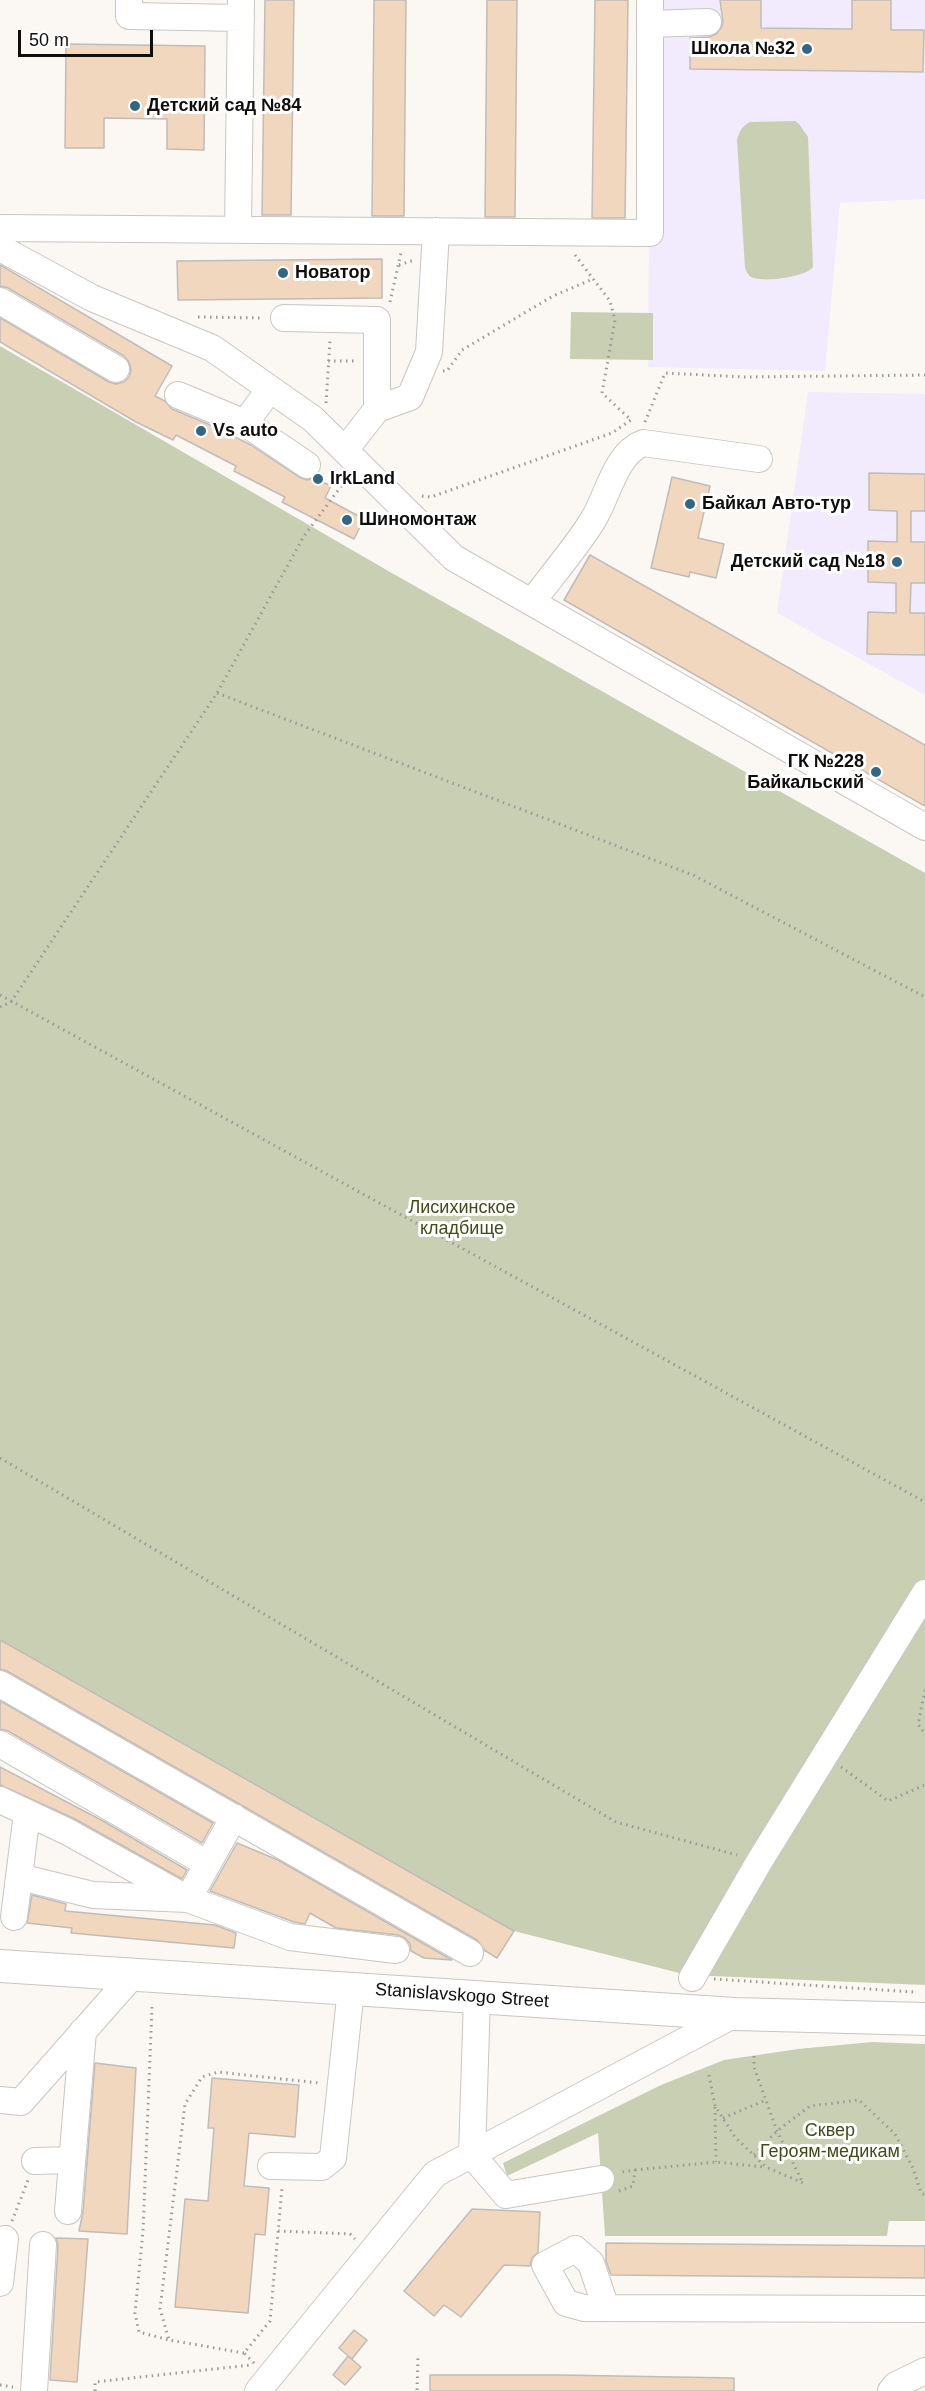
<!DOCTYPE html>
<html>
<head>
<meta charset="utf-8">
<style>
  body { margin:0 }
  #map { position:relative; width:925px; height:2391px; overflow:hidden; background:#fbf8f3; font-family:Arial,sans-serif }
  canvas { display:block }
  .scale { position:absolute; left:18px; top:30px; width:135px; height:27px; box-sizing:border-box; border:3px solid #0f0e0d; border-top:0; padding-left:8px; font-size:18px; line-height:21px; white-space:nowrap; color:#0f0e0d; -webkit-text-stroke:4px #fff; paint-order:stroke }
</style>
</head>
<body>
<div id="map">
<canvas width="925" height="2391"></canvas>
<div class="scale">50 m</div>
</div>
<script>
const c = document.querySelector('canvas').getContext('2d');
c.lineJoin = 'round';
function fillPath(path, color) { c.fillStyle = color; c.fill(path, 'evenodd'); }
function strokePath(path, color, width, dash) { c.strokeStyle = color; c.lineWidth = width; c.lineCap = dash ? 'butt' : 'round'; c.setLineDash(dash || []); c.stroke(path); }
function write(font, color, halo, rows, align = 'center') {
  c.font = font + ' Arial,sans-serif'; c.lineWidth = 6; c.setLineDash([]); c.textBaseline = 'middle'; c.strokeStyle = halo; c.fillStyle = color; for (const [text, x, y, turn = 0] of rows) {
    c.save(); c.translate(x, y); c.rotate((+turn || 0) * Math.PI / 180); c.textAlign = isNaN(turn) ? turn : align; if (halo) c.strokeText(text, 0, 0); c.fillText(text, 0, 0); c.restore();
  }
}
fillPath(new Path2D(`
  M650,0h275v199l-85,4 -15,168 -177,-4z
  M808,392l117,2v301l-148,-82z`), '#f1ebfd');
fillPath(new Path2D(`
  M795,121l4,3 9,13 5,130c-7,10 -47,15 -59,11 -5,-1 -7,-5 -9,-10l-8,-128c2,-8 5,-14 13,-18z
  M571,312l82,1v47l-83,-1z
  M0,346l390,226 535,301v1112l-238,-10 -173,-44 -514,-291z
  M872,2042l53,2v177h-36l-2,15h-282l-7,-103 -91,43 -4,-13 158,-78 63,-25 74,-11z`), '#c8cfb3');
const building = new Path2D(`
  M265,0h29l-3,215h-29z
  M374,0h32l-2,216h-32z
  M487,0h30l-2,217h-30z
  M595,0h33l-3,218h-33z
  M720,0h41v28l91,1v-29h39v30h33l-1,42 -233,-3v-31l19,-1 7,-3 5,-6 2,-6z
  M66,44l139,2 -1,104 -37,-1v-30l-63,-1v30h-39z
  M382,259v39l-204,2 -1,-39z
  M0,265l172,101 -17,30 10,5 7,8 43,18 36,18 48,32 8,3 7,-2 17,8 -6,12 39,21 -10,20 -72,-37 3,-5 -51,-26 2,-5 -60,-31 -3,5 -37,-18 -136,-80v-24l109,64 7,2 8,-2 5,-5 2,-7 -2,-8 -5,-6 -116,-68 -8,-2z
  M869,473l56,1v37h-14v31h14v41h-14l-1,30h15v42l-58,-1 1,-42 28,1v-30l-28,-1v-41l29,1v-31l-28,-1z
  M672,477l38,9 -12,52 26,6 -8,34 -26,-6 -1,5 -38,-9z
  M590,555l335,190v61l-361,-206z
  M0,1640l514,291 -17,27 -13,-8 -7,-10 -470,-269 -7,-2z
  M0,1701l213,122 -11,20 -194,-112 -8,-2z
  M0,1767l103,54 84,49 -5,9 -107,-60 -75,-34z
  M237,1843l41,17 174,100 -28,-2 -13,-7 -1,-7 -5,-6 -7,-3 -62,-7 -26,-15 -5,11 -11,-2 -84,-31z
  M32,1895l34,9 -1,7 150,14 21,8 -2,15 -163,-15 1,-5 -45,-5z
  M95,2063l41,5 -9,166 -48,-3 4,-19z
  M212,2078l87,7 -4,52 -46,-4 -5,53 25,2 -4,47 -10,-1 -7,79 -73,-6 10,-108 23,2 6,-73h-6z
  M472,2209l68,3 -2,40 -6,6 -2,8 -26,-1 -43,52 -17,-12 -10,11 -30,-25z
  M56,2238l32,1 -11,143 -27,-2 8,-134z
  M606,2243l319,3v32l-314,-3 -5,-14z
  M354,2330l13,10 -15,19 -13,-11z
  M348,2356l13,11 -16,18 -12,-10z
  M430,2375h130l174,3v13h-304z`);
fillPath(building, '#f2d7bf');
strokePath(building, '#c0bcb9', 1.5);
const minor = new Path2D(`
  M129,0v16l112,2
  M650,24l58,-2
  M0,228l650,5v-233
  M238,229l3,-229
  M0,248l92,50 120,50 101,71 141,139 471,269
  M0,301l116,68
  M284,318l93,2v89l-32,41
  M270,389l-25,34 62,42
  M178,395l67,28
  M377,409l33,-12 19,-45 7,-121
  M532,602c20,-27 43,-53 61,-82 15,-24 22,-66 50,-77l116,16
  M0,1684l470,269
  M0,1744l206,119
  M0,1800l68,32 120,67 102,38 106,13
  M20,1877l73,18 95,4 46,-82
  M14,1917l13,-104
  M692,1978l67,-116 166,-269
  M477,1997l-5,158 34,40 95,-16
  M0,2100l21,2 112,-127
  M35,2161l37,-1
  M271,2166l51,1 11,-9 18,-169
  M68,2211l15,-180
  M0,2283l5,-44
  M606,2308l-15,-45 -16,-14 -30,16 21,38 18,5 341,1
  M34,2391l9,-146
  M258,2391l177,-217 300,-160
  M891,2391l5,-6 29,-14`);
const major = new Path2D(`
  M0,1966l735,48 190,5`);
strokePath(minor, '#c9c6c1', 28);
strokePath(major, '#c9c6c1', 34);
strokePath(new Path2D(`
  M575,255l35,46 5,19 -13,73 29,27
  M399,265l15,-5
  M390,302l11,-49
  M198,317l66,1
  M328,361h29
  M443,371h4l15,-21 91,-54 40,-17
  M326,403l4,-62
  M645,422l20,-49 80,4 180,-2
  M422,496l9,1 181,-64 19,-13
  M217,693l476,182 232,122
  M0,995l925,507
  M0,1007l11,-5 206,-309 87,-157 41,-55
  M0,1458l616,364 121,33
  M925,1690l-7,34 7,10
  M841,1767l47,34 37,-16
  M714,1979l200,13
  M152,2007l-9,224 -8,82 4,19 30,8
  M754,2056v11l23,64 25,50
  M709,2075l6,31 20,31 31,30 37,16
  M715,2107l1,55
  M723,2118l43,-18
  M754,2155l23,-24 33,-25 49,-6 36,34 18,34 8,25 4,2
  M635,2170l81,-8 48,5
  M619,2191l14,-5 2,-16 -13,2
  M12,2221l16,-41
  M278,2231l72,3 5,5
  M244,2353l-75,-13 -9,-31 25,-205 17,-27 16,-5 101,11
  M254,2363l-10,-10 26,-32 12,-133
  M0,2385l13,2
  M417,2390l1,-34
  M95,2391v-9l156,-17`), '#9b9895', 3, [1.5, 4.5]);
strokePath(minor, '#fff', 26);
strokePath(major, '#fff', 32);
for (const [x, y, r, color] of [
  [807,49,6,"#316782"],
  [135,106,6,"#316782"],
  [283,273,6,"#316782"],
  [201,431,6,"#316782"],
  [318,479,6,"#316782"],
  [690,504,6,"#316782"],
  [347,520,6,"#316782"],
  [897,562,6,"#316782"],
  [876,772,6,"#316782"]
]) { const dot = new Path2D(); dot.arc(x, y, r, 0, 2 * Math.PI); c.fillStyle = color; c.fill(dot); strokePath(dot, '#fff', 2); }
write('bold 18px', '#0f0e0d', '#fff', [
  ["Школа №32",795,49,"right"],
  ["Детский сад №84",147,106],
  ["Новатор",295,273],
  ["Vs auto",213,431],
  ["IrkLand",330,479],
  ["Байкал Авто-тур",702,504],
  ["Шиномонтаж",359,520],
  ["Детский сад №18",885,562,"right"],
  ["ГК №228",864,762,"right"],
  ["Байкальский",864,783,"right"]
], 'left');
write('18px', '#434c18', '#fff', [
  ["Лисихинское",462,1208],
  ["кладбище",462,1229],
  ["Сквер",830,2131],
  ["Героям-медикам",830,2152]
]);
write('18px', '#0f0e0d', '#fff', [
  ["Stanislavskogo Street",462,1996,4]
]);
</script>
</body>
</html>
